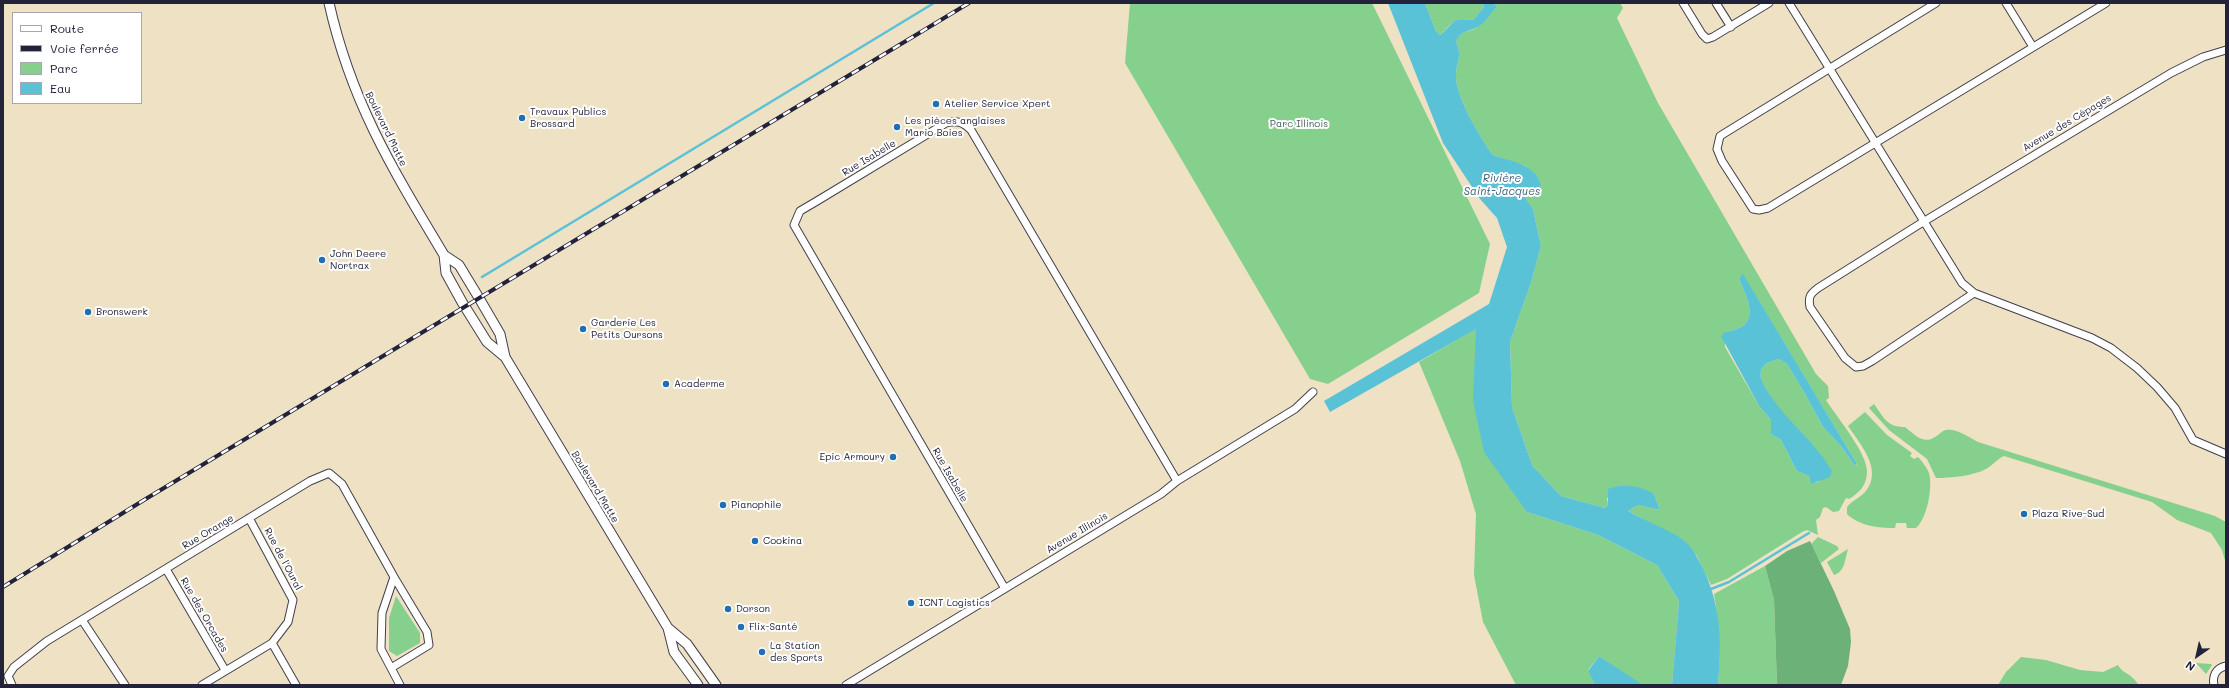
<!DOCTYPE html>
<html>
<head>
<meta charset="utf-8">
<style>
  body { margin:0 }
  #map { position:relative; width:2229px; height:688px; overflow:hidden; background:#efe1c3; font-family:Mali,sans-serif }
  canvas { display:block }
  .frame { position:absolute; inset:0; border:4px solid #22223b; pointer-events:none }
  .legend { position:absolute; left:12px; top:12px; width:130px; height:92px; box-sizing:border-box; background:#fff; border:1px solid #a7a7b1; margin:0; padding:5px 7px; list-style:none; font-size:12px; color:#22223b }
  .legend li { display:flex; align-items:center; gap:8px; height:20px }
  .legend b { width:20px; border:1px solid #a7a7b1 }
  .north { position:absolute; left:2177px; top:636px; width:40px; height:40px; -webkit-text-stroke:3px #fff; paint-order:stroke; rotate:214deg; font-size:11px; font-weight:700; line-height:16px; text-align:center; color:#22223b }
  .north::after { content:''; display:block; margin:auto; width:14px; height:18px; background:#22223b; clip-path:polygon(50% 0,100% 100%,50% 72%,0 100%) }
</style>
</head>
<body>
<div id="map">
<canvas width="2229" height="688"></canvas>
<div class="frame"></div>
<ul class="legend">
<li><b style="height:5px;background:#fff"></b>Route</li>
<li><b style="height:5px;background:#22223b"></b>Voie ferrée</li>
<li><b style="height:11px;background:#86d08d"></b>Parc</li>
<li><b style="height:11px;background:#5ac2d7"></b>Eau</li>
</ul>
<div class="north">N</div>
</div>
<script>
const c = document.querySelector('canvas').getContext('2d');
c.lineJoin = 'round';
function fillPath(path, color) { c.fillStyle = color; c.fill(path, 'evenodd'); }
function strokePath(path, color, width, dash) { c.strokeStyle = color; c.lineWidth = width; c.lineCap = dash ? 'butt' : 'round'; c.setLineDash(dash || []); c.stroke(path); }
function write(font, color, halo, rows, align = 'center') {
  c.font = font + ' Mali,sans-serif'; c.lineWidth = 4; c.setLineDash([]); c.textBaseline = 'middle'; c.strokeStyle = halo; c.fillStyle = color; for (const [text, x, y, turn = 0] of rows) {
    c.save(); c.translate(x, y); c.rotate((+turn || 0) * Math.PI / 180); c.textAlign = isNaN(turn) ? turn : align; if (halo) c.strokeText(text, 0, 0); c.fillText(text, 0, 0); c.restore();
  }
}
fillPath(new Path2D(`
  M1130,3h242l118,241 -11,49 -151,91 -18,-5 -185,-316z
  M1425,3h57l2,4 -11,13c-21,-3 -19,2 -33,15l-4,-4z
  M1494,3h126l3,5 -6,10 41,85 158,271 12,12 1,12 -3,2c10,16 42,54 41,72 0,13 -8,21 -18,27l-3,-1 -7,13 -6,1 -7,-5 -3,1 -3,9 -4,3 2,15 -11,-5 -5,2 -75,47 -16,6 -14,-29 -14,-16 -55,-29 10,-6 22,5 -6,-16 -47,4 1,7 -3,3 -44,-12 -29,-31 -20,-58 -2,-65 21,-59 10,-37 -8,-37 -8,-12 2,-30 -34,-12c-12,-16 -37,-58 -37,-78 0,-15 7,-20 0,-35 4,-13 15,-9 23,-16 6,-6 12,-13 18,-19zM1743,275l114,189v1l-2,1 -15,-21 -17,-18 -19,-35 -17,-28 -8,-5 -12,4 -6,6v11l58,102 -8,1 -2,-7 -12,-5 -16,-31 -10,-6v-14l-12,-14 -34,-59v-15c36,-5 25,-29 14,-53z
  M1477,328l-2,31 52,153 71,23 59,30 22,36 -7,84h-31l-42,-29 -11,14 7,15h-79l-33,-63 -9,-47 2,-61 -16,-53 -41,-99z
  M1874,404c10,14 13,23 31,23 9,7 18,18 30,10 4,-2 6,-6 11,-7 10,-2 23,7 32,12l237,74 11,6v42l-4,-14 -11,-17 -34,-13 -25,-18 -148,-46c-7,3 -11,9 -18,13 -13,7 -36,9 -50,9l-9,-19 -38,-29 -20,-22z
  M1865,412l22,23 25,18 -2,3 4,3 4,-2c4,4 9,11 11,16 4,14 -2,46 -13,55h-9l-1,-5h-10l-1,5c-16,0 -36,-2 -48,-14v-7c7,-8 13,-9 19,-16 17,-22 -6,-47 -18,-65z
  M1818,537l19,9 2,3 -18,14 -10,-19z
  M1848,549c-3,10 -3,23 -14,26l-7,-13z
  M1765,566l9,34 3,85h-59c3,-31 1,-61 -4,-91z
  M396,596l24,37v10l-23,13 -8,-5v-33z
  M2021,657l25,3 34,10 23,2 15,-7c6,10 12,7 20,19l-140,1 8,-13z
  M2196,663l15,1 1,1 -6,9z`), '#86d08d');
fillPath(new Path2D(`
  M1810,541l24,50 16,38 1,13 -3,24 -7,19h-64l-3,-85 -9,-34 22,-15z`), '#6cb278');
fillPath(new Path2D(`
  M1388,3h37l11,28 4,4c16,-13 10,-18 33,-15l11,-13 -2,-4h12l3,4c-6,6 -13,17 -21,21 -9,4 -16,3 -20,14 7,15 0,20 0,35 0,20 25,62 37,78 19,7 43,9 48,31l-4,6 -10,-1 -2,6 8,12 8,37 -10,37 -21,59 2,65 20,58 29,31 44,12 3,-3v-16c16,-6 32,-3 46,5l6,16 -22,-5 -10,6c17,10 38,17 54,28 9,6 15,18 20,27 19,39 20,76 16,119h-46l7,-84 -22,-36 -59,-30 -71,-23 -43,-60 -11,-51 3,-72 -146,83 -6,-11 165,-97 18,-57 -10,-29 -17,-19 -37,-56z
  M1743,274l114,190 -2,2 -15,-21 -17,-18 -19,-35 -17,-28 -8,-5 -12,4 -6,6c0,4 -1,9 1,12 16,34 51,57 70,90l-2,6 -19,7 -2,-8 -12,-5 -16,-31 -10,-6v-14l-12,-14 -38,-70 4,-4c36,-5 25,-29 14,-53z
  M1599,656l41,27 1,2h-46l-7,-14z`), '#5ac2d7');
strokePath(new Path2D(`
  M482,277l452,-274
  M1711,589l18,-7 80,-49`), '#5ac2d7', 2.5);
const minor = new Path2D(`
  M1683,3l19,31 5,5 6,-2 56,-34
  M1716,3l15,24
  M1789,3l173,280 12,10 118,45 19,10 26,20 20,19 18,21 18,32 33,14
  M1936,3l-216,133 -3,13 5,12 31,48 6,1 9,-2 338,-205
  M2006,3l27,44
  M1974,293l-102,68 -9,5 -7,1 -11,-9 -35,-51c-2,-10 0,-13 8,-19l105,-66 248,-149 32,-16 23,-7
  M166,569l59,101
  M1004,587l-210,-362 6,-14 17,-10 129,-78c11,-3 17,-1 25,7l206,351
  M82,620l43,65
  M272,643l24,42
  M391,668l38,-23 -2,-13 -33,-55
  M12,685l-4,-9 6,-9 33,-26 263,-160 19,-8 13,11 52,93 -12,36 -1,36 19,36
  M202,685l70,-42 16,-21 5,-22 -44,-82
  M846,685l315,-191 16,-13 118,-72 18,-17
  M2214,685c-2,-9 2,-17 12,-19`);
const secondary = new Path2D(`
  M329,3c22,99 64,167 115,252l15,10 20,33 21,36 5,23
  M444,255l2,18 16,29 25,40 18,15 163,271 6,24 24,33
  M668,628l19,16 29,41`);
strokePath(minor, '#413f4f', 9);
strokePath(secondary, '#413f4f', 11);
strokePath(minor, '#fff', 7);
strokePath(secondary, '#fff', 9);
const rail = new Path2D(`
  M3,587l141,-87 825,-497`);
strokePath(rail, '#22223b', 4);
strokePath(rail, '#fff', 2.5, [8]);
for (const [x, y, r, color] of [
  [936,104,4,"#1f6fb2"],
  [522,118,4,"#1f6fb2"],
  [897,127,4,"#1f6fb2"],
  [322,260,4,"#1f6fb2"],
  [88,312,4,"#1f6fb2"],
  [583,329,4,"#1f6fb2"],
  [666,384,4,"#1f6fb2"],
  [893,457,4,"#1f6fb2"],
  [723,505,4,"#1f6fb2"],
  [2024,514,4,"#1f6fb2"],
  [755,541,4,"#1f6fb2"],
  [911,603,4,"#1f6fb2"],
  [728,609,4,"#1f6fb2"],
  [741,627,4,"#1f6fb2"],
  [762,652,4,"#1f6fb2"]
]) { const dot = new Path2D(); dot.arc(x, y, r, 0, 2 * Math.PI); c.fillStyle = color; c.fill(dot); strokePath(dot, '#fff', 1.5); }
write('10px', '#22223b', '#fff', [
  ["Atelier Service Xpert",944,104],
  ["Travaux Publics",530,112],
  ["Brossard",530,124],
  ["Les pièces anglaises",905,121],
  ["Mario Boies",905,133],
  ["John Deere",330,254],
  ["Nortrax",330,266],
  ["Bronswerk",96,312],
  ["Garderie Les",591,323],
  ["Petits Oursons",591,335],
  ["Acaderme",674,384],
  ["Epic Armoury",885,457,"right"],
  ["Pianophile",731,505],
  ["Plaza Rive-Sud",2032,514],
  ["Cookina",763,541],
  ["ICNT Logistics",919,603],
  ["Dorson",736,609],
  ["Flix-Santé",749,627],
  ["La Station",770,646],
  ["des Sports",770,658]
], 'left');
write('10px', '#22223b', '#fff', [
  ["Avenue des Cépages",2067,123,-31],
  ["Boulevard Matte",386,129,64],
  ["Rue Isabelle",869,158,-31],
  ["Rue Isabelle",950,475,60],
  ["Boulevard Matte",595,487,59],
  ["Rue Orange",208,532,-31],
  ["Avenue Illinois",1077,533,-31],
  ["Rue de l'Oural",283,559,62],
  ["Rue des Orcades",204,615,60]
]);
write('10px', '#455f58', '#fff', [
  ["Parc Illinois",1299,124]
]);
write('italic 11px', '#386279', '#fff', [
  ["Rivière",1502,179],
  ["Saint-Jacques",1502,192]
]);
</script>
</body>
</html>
